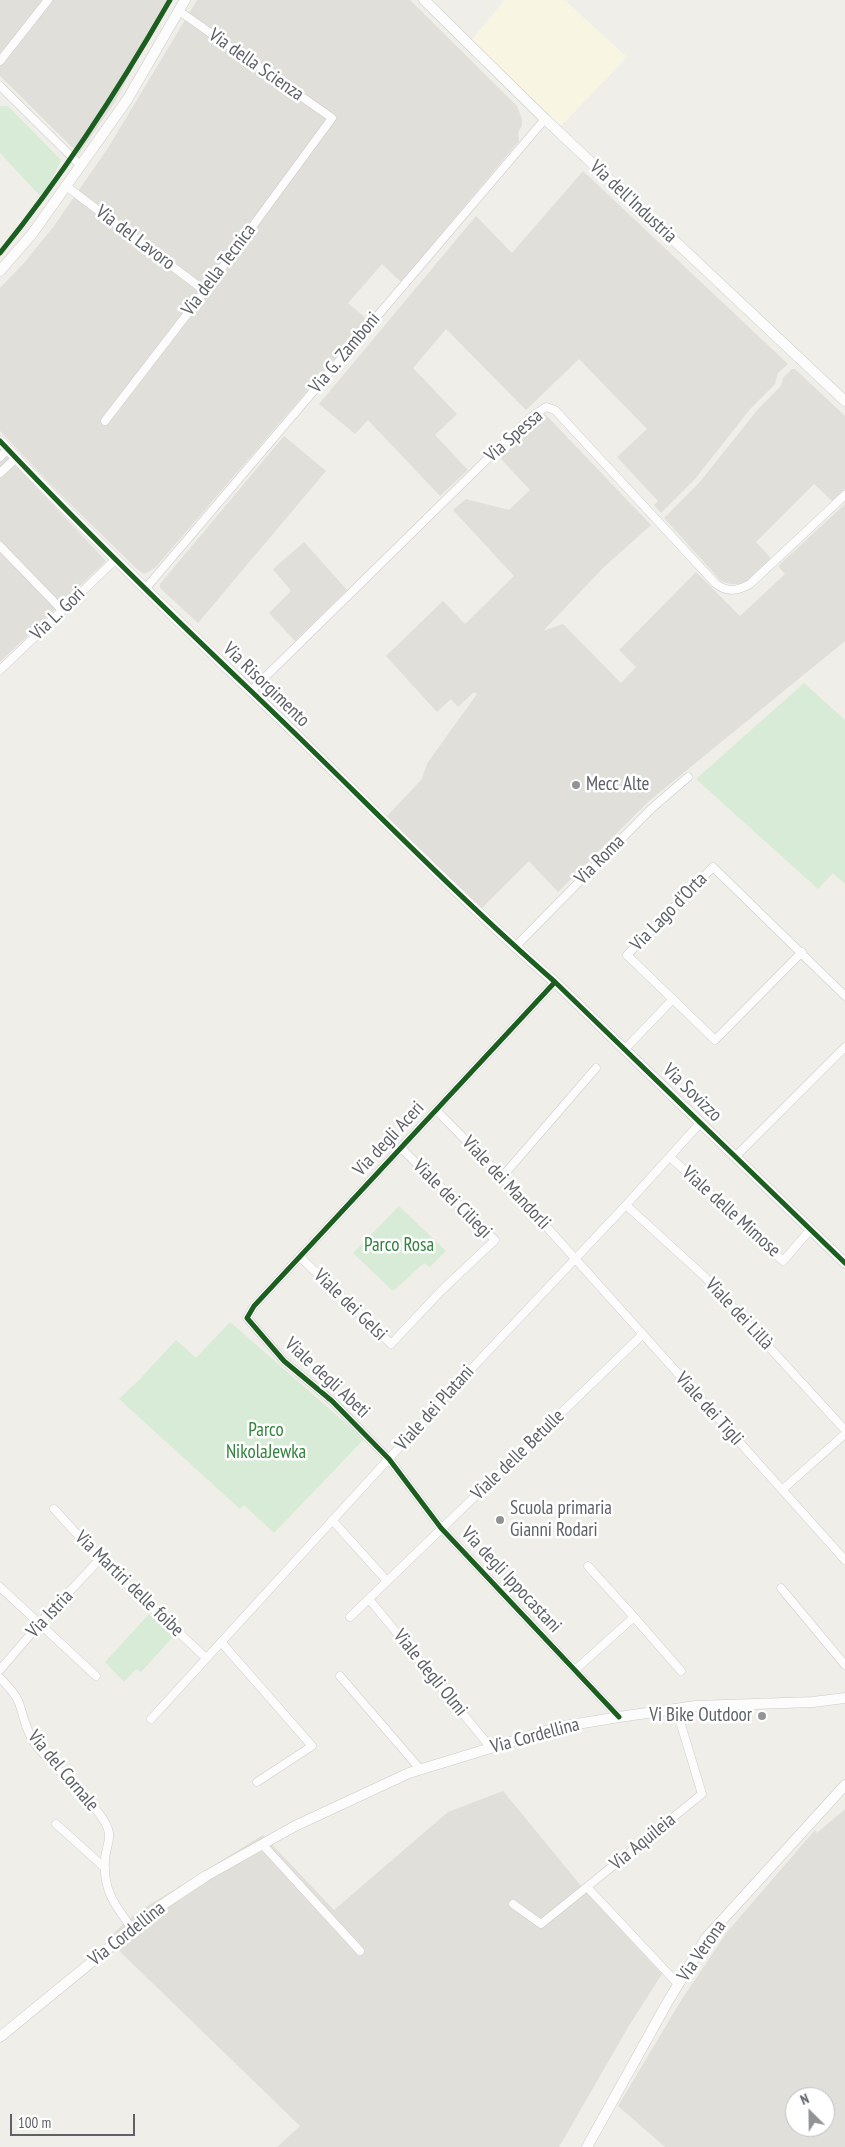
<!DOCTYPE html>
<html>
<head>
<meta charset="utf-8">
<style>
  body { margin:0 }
  #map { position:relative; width:845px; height:2147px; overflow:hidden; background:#efeee9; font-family:"PT Sans Narrow",sans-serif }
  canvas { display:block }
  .north { position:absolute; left:785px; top:2087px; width:50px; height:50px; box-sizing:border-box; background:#fff; border:1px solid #bfc0c3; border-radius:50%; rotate:337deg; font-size:14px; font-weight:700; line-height:20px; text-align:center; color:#5e6268 }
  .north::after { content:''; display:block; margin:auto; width:18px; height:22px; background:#919395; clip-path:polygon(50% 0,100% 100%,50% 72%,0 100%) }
  .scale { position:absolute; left:10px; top:2114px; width:125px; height:22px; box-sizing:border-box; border:2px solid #5e6268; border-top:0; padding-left:6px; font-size:15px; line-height:18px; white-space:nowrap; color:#5e6268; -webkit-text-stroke:4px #fff; paint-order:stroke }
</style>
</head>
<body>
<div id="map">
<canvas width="845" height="2147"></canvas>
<div class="north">N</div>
<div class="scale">100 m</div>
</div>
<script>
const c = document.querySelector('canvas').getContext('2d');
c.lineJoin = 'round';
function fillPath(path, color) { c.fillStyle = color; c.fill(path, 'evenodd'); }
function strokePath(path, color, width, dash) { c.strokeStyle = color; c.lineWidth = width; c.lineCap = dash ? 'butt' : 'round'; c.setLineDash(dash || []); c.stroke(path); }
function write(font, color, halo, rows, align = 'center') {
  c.font = font + ' "PT Sans Narrow",sans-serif'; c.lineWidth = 5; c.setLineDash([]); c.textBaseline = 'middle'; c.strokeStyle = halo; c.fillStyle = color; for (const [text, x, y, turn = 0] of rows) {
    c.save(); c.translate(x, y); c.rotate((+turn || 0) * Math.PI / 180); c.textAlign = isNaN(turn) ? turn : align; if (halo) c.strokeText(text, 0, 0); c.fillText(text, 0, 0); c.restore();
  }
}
fillPath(new Path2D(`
  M504,0h61l62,57 -66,69 -90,-85z`), '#f8f5e3');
fillPath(new Path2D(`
  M0,0h168l-53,102 -36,52 -79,-78z
  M197,0h213l107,106 5,13v6l-4,8 1,8 -118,141 -19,-18 -34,39 20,17 -213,248 -11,6 -6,-4 -84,-82 -54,-57v-143l24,-25 30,-37 54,-78z
  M583,171l205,193 -10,9 -3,11 -24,24 -56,71 -34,34 -7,-8 4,-4 -41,-44 30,-28 -68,-70 -53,51 -80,-81 -33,39 44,46 -22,21 33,35 -28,26 -72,-76 -13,14 -36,-30 157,-188 36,37z
  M792,369h3l50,47v73l-13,12 -18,-17 -58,58 15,16 -23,22 -7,4h-11l-9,-3 -57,-63 35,-35 60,-75 22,-22 2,-8z
  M545,414l106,111 -47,42 -61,64 20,-7 58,59 15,-16 -17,-17 77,-78 44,44 45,-42 -7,-8 67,-62v137l-196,160 -91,91 -29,-31 -47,47 -96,-91 35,-37 7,-18 49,-68 -3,-2 -16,15 -7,-8 -14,13 -51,-56 57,-55 22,23 49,-48 -61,-66 13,-11 43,11 21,-20 -30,-32z
  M284,436l42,35 -128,152 -38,-35v-4z
  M0,449l106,112 -106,101z
  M304,542l43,48 -52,51 -26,-28 22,-22 -18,-22z
  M503,1791l84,102 75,81 -32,50 -71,123h-282l23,-21 -193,-187 29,-26 127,-78 71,75 114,-98z
  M845,1809v338h-180l-47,-41 64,-107 45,-67 88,-102 2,3zM795,2097h30v30h-30z`), '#e0dfda');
fillPath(new Path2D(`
  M0,106h8l53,54 -18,39 -43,-46z
  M804,683l41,37v164l-12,-11 -15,16 -122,-110z
  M399,1206l47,45 -16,16 -6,-4 -31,28 -40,-38z
  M230,1322l134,117 -90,94 -30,-28 -4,4 -121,-110 20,-19 37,-40 20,18z
  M149,1614l24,23 -32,35 -5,-3 -12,13 -19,-20z`), '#d7ebd6');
const street = new Path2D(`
  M0,61l48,-61
  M0,86l80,79
  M66,186l139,105
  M105,421l100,-130 127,-173 -153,-107
  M0,457l8,-8
  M0,473l16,-15
  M0,546l62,64
  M146,588l399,-469
  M0,670l116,-111
  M251,691l225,-221 55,-53 15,-10 9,3 160,173c12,10 22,8 35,1l95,-89
  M515,947l136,-138 37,-32
  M802,952l-87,88 -88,-85 86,-88 132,129
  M555,982l-301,324 -7,12 37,43 48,40 57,58 52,69 178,189
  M625,1049l48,-50
  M436,1110l66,67 343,383
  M736,1156l109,-109
  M670,1157l113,104 27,-31
  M502,1177l94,-109
  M626,1205l79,72 140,153
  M300,1257l91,87 50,-53 54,-51 -94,-92
  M782,1490l63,-56
  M54,1509l46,50 106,99
  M332,1520l55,61
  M588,1566l46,51
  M0,1587l96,89
  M781,1588l64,77
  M369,1599l122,149
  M350,1617l293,-283
  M221,1642l91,104 -55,36
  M0,1670l41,-48 59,-63
  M575,1670l59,-53 47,54
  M340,1676l80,93
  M0,1678c7,7 16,16 19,25 5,14 7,29 17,42 16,22 69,64 73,88 1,9 -4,19 -4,27 -2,32 10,44 27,69
  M151,1719l306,-335 169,-179 75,-83
  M56,1824l49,44
  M262,1844l98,107
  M587,1887l91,97
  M513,1904l28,20 161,-130 -26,-86`);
const secondary = new Path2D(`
  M424,0l121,119 300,282
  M0,271l32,-37 95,-134 58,-100
  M0,441c81,86 166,169 251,250 102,97 199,199 304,291l290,281
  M0,2037l159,-130 47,-31 89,-50 114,-53 150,-46 60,-10 77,-11 117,-4 32,-4
  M587,2147l80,-144 39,-65 139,-153`);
strokePath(street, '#cccccb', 9);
strokePath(secondary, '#cbcbca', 11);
strokePath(street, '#fdfcfc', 8);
strokePath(secondary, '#fdfcfc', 10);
strokePath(new Path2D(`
  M0,253c64,-79 119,-164 170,-253
  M0,441c81,86 166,169 251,250 102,97 199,199 304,291l290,281
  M555,982l-301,324 -7,12 37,43 48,40 57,58 52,69 178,189`), '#1b5e20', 5);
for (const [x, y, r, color] of [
  [576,785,5,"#919395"],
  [500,1520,5,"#919395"],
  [762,1716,5,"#919395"]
]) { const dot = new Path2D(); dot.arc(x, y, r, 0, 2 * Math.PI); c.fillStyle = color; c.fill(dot); strokePath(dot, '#fff', 2); }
write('19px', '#5e6268', '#fff', [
  ["Via della Scienza",256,65,35],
  ["Via dell'Industria",633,202,43],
  ["Via del Lavoro",135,238,37],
  ["Via della Tecnica",219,270,-53],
  ["Via G. Zamboni",345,353,-50],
  ["Via Spessa",514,436,-41],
  ["Via L. Gori",58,614,-44],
  ["Via Risorgimento",266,685,44],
  ["Via Roma",600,860,-45],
  ["Via Lago d'Orta",669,912,-46],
  ["Via Sovizzo",692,1093,44],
  ["Via degli Aceri",389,1139,-47],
  ["Viale dei Mandorli",506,1183,47],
  ["Viale dei Ciliegi",452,1199,45],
  ["Viale delle Mimose",731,1212,42],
  ["Viale dei Gelsi",350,1305,44],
  ["Viale dei Lillà",739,1314,47],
  ["Viale degli Abeti",327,1378,43],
  ["Viale dei Platani",435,1408,-48],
  ["Viale dei Tigli",709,1409,48],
  ["Viale delle Betulle",518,1455,-44],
  ["Via degli Ippocastani",511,1580,47],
  ["Via Martiri delle foibe",129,1584,44],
  ["Via Istria",50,1614,-47],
  ["Viale degli Olmi",430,1673,51],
  ["Via Cordellina",535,1736,-15],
  ["Via del Cornale",63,1771,50],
  ["Via Aquileia",643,1842,-39],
  ["Via Cordellina",127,1934,-38],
  ["Via Verona",702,1951,-55]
]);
write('19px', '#5e6268', '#fff', [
  ["Mecc Alte",586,785],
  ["Scuola primaria",510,1509],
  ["Gianni Rodari",510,1531],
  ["Vi Bike Outdoor",752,1716,"right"]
], 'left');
write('19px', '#31833c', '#fff', [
  ["Parco Rosa",399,1246],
  ["Parco",266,1431],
  ["NikolaJewka",266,1453]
]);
</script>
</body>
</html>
